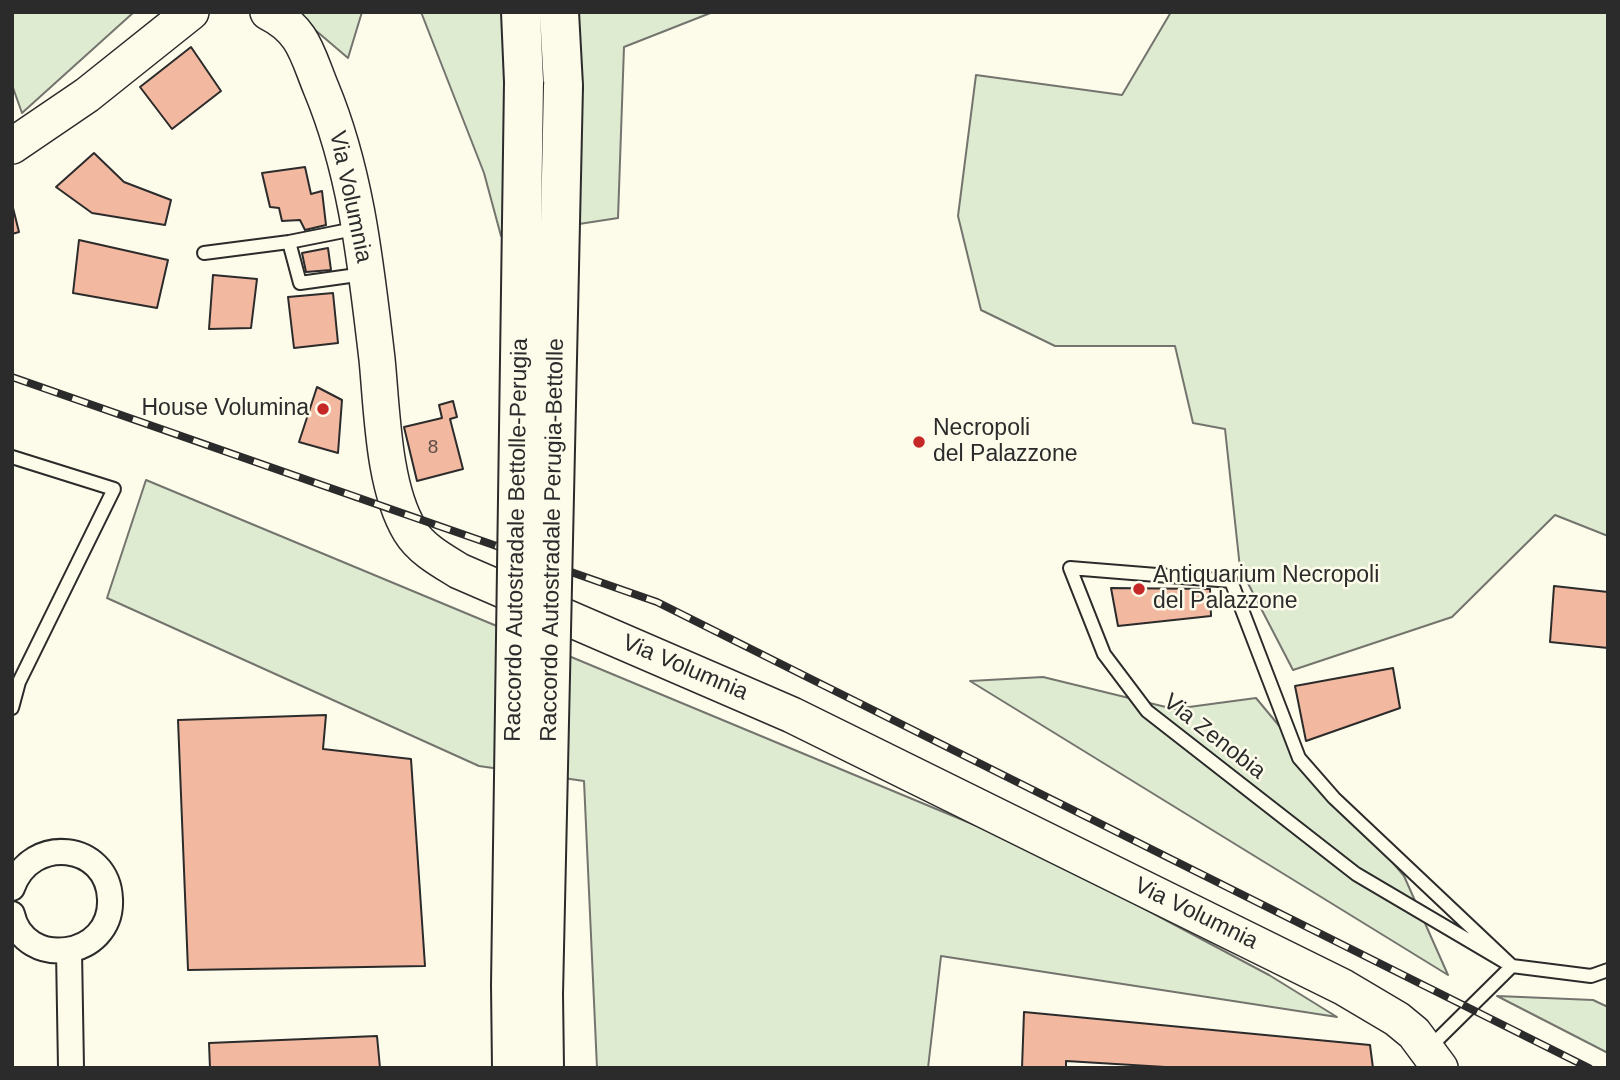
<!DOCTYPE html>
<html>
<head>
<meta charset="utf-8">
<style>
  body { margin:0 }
  #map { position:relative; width:1620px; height:1080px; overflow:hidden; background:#fdfbea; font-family:Arial,sans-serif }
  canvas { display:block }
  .frame { position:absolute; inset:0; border:14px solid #2b2b2b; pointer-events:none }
</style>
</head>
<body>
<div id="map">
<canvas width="1620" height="1080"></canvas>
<div class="frame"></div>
</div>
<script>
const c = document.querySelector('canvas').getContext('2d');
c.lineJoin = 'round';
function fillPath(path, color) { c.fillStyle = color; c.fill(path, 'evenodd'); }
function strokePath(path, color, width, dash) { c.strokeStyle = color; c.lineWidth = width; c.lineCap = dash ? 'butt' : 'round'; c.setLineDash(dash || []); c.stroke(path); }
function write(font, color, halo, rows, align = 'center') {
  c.font = font + ' Arial,sans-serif'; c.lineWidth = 5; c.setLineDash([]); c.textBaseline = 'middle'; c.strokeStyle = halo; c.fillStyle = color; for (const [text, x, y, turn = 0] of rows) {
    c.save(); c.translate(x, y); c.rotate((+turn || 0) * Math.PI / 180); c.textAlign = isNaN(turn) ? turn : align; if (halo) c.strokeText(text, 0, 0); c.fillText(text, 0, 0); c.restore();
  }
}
const green = new Path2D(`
  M12,12h122l-112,101 -10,-28z
  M294,12h68l-14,46z
  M421,12h292l-89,35 -6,171 -117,18 -17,-63z
  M1171,12h437v524l-53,-21 -103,102 -159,53 -53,-102 -15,-139 -32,-6 -18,-77h-120l-74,-36 -23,-94 18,-141 146,20z
  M146,480l884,368 239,127 68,42 -396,-61 -13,112h-331l-13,-287 -105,-15 -372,-168z
  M1043,677l131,32 82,-11 148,178 44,99 -478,-294z
  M1497,996l96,4 15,7v46z`);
fillPath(green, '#deebd1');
strokePath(green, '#74746e', 2);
const building = new Path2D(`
  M191,47l30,44 -49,38 -32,-42z
  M94,153l30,29 47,18 -6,25 -73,-12 -36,-26z
  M305,167l6,27 11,-3 4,34 -21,5 -5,-10 -18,1 -3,-13 -9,-1 -8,-34z
  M12,204l7,28 -7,2z
  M79,240l89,20 -11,48 -84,-15z
  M328,248l3,22 -25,2 -4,-19z
  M213,275l44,4 -6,49 -42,1z
  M333,293l5,50 -44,5 -6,-51z
  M317,387l25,13 -4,53 -39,-11z
  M453,401l4,16 -7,2 13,50 -46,12 -13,-54 38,-9 -3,-13z
  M1554,586l54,6v56l-58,-6z
  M1111,588l99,1 1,27 -93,10z
  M1393,668l7,40 -94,33 -11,-55z
  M326,715l-3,34 88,10 14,207 -237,4 -10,-250z
  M1024,1012l346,33 3,23h-191l-116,-7v7h-44z
  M377,1036l3,32h-170l-1,-25z`);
fillPath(building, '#f2b8a0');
strokePath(building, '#2b2b2b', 2);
const service = new Path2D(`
  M289,242l11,41 64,-9
  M204,253l85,-11 70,-14
  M12,457l102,32 -95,193 -7,26
  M1429,1048l83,-82 -156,-92 -209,-163 -43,-57 -34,-86 161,13 68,177 35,40 178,168 79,10 17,-6`);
const minor = new Path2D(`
  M12,888c19,-54 96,-45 98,11 3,60 -86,71 -98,15
  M69,951l2,117`);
const secondary = new Path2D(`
  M268,12c36,18 39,42 53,76 36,86 45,179 56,271 5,50 6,128 33,172 11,18 31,29 49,40l333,144 551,272 54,32 17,14 26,35
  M12,146l75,-51 104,-83`);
const motorway = new Path2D(`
  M521,12l3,70
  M559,12l4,74`);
strokePath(service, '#2b2b2b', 16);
strokePath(minor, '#2b2b2b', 28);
strokePath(secondary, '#2b2b2b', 38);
strokePath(motorway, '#2b2b2b', 42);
strokePath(service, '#fdfbea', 12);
strokePath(minor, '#fdfbea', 24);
strokePath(secondary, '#fdfbea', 35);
strokePath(motorway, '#fdfbea', 38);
const rail = new Path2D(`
  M12,377l645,225 932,466`);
strokePath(rail, '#2b2b2b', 8);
strokePath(rail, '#fdfbea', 5, [16]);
const motorwayBridge = new Path2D(`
  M512,1068l-1,-83 13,-903
  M544,1068l-1,-74 20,-908`);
strokePath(motorwayBridge, '#2b2b2b', 42, []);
strokePath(motorwayBridge, '#fdfbea', 38);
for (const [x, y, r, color] of [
  [323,409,7,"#c62828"],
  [919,442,7,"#c62828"],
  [1139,589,7,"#c62828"]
]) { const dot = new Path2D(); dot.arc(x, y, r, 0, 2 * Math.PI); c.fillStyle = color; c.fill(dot); strokePath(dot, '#fdfbea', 2.5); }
write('19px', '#5d4e48', null, [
  ["8",433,448]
]);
write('23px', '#2b2b2b', '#fdfbea', [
  ["Via Volumnia",350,197,78],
  ["Raccordo Autostradale Bettolle-Perugia",517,540,-89],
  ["Raccordo Autostradale Perugia-Bettolle",553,540,-89],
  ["Via Volumnia",685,668,23],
  ["Via Zenobia",1214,737,38],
  ["Via Volumnia",1196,914,26]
]);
write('23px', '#2b2b2b', '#fdfbea', [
  ["House Volumina",309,409,"right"],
  ["Necropoli",933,429],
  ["del Palazzone",933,455],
  ["Antiquarium Necropoli",1153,576],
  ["del Palazzone",1153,602]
], 'left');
</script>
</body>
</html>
